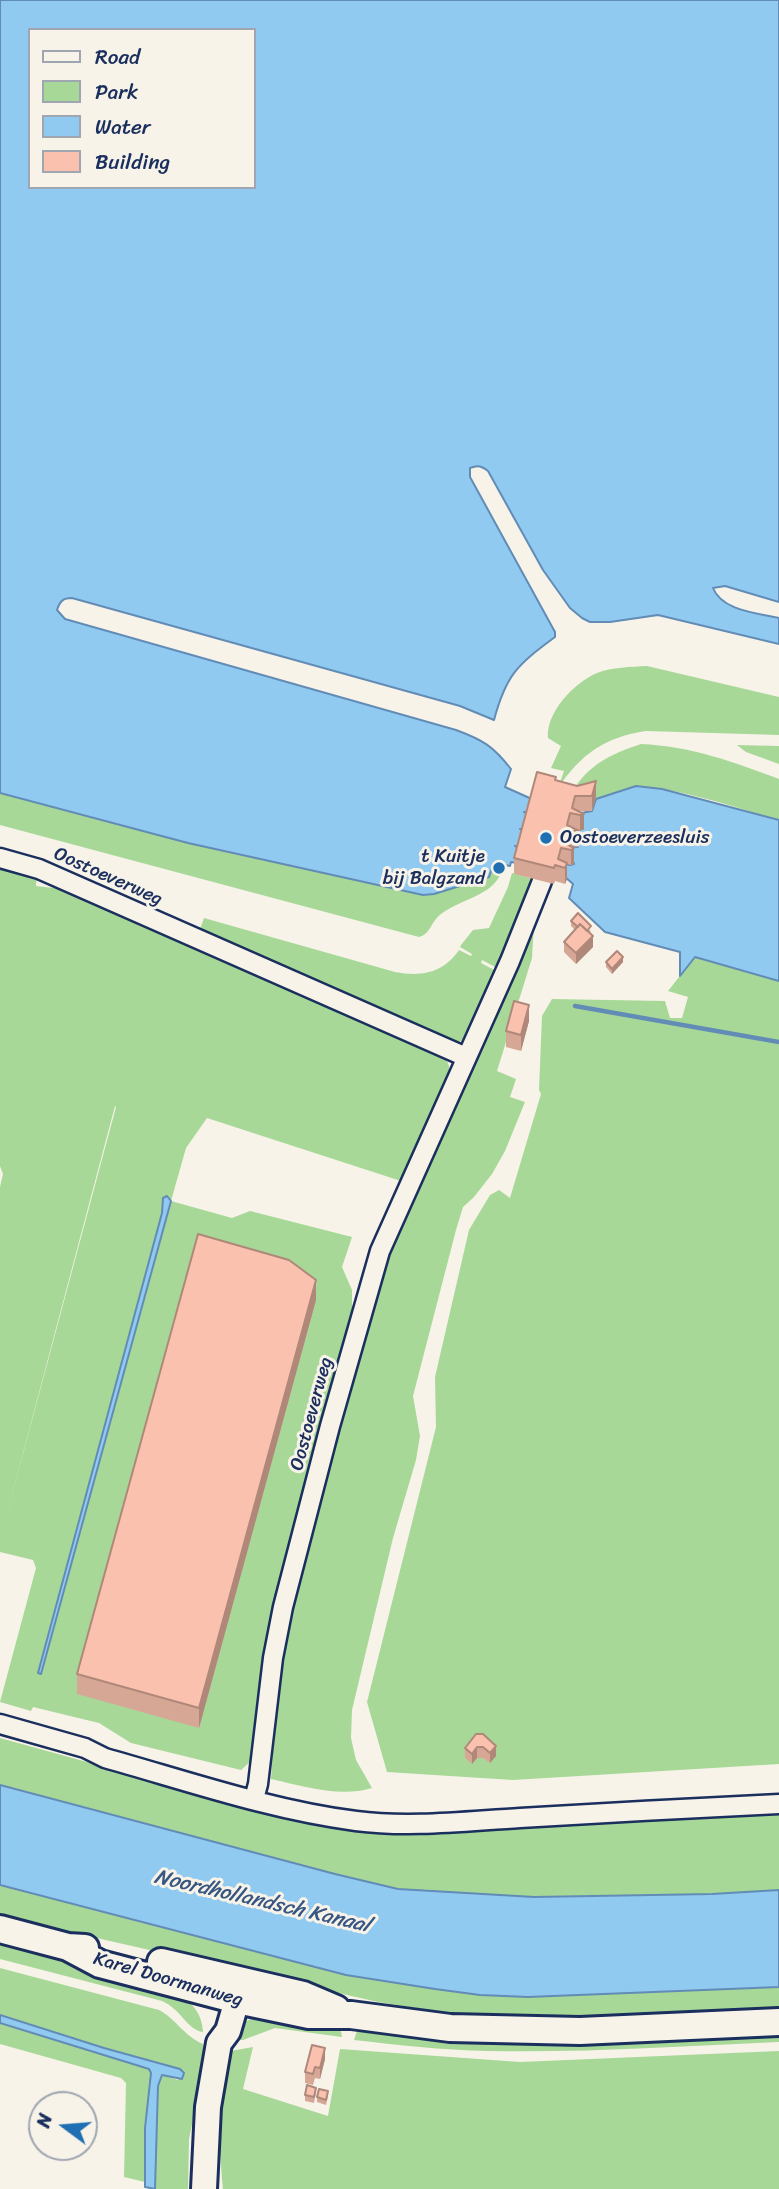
<!DOCTYPE html>
<html>
<head>
<meta charset="utf-8">
<style>
  body { margin:0 }
  #map { position:relative; width:779px; height:2189px; overflow:hidden; background:#f7f3e8; font-family:Sriracha,sans-serif }
  canvas { display:block }
  .legend { position:absolute; left:28px; top:28px; width:228px; height:161px; box-sizing:border-box; background:#f7f3e8; border:2px solid #9fa5b1; margin:0; padding:9px 12px; list-style:none; font-size:21px; color:#1b2f5e }
  .legend li { display:flex; align-items:center; gap:14px; height:35px }
  .legend b { width:35px; border:2px solid #9fa5b1 }
  .north { position:absolute; left:28px; top:2091px; width:70px; height:70px; box-sizing:border-box; background:#f7f3e8; border:2px solid #9fa5b1; border-radius:50%; rotate:286deg; font-size:19px; font-weight:700; line-height:28px; text-align:center; color:#1b2f5e }
  .north::after { content:''; display:block; margin:auto; width:24px; height:32px; background:#1f6fb2; clip-path:polygon(50% 0,100% 100%,50% 72%,0 100%) }
</style>
</head>
<body>
<div id="map">
<canvas width="779" height="2189"></canvas>
<ul class="legend">
<li><b style="height:9px;background:#f7f3e8"></b>Road</li>
<li><b style="height:19px;background:#a7d898"></b>Park</li>
<li><b style="height:19px;background:#91caf1"></b>Water</li>
<li><b style="height:19px;background:#fac2ae"></b>Building</li>
</ul>
<div class="north">N</div>
</div>
<script>
const c = document.querySelector('canvas').getContext('2d');
c.lineJoin = 'round';
function fillPath(path, color) { c.fillStyle = color; c.fill(path, 'evenodd'); }
function strokePath(path, color, width, dash) { c.strokeStyle = color; c.lineWidth = width; c.lineCap = dash ? 'butt' : 'round'; c.setLineDash(dash || []); c.stroke(path); }
function write(font, color, halo, rows, align = 'center') {
  c.font = font + ' Sriracha,sans-serif'; c.lineWidth = 6; c.setLineDash([]); c.textBaseline = 'middle'; c.strokeStyle = halo; c.fillStyle = color; for (const [text, x, y, turn = 0] of rows) {
    c.save(); c.translate(x, y); c.rotate((+turn || 0) * Math.PI / 180); c.textAlign = isNaN(turn) ? turn : align; if (halo) c.strokeText(text, 0, 0); c.fillText(text, 0, 0); c.restore();
  }
}
fillPath(new Path2D(`
  M647,666l132,31v38l-133,-4c-41,6 -65,23 -88,57l6,-17 -13,-3 10,-22 -13,-8c-2,-26 26,-55 49,-65 15,-6 34,-6 50,-7z
  M0,710l489,167 3,-9 5,1 1,-3 -5,-1 1,-3 10,3c-7,31 -40,32 -63,49 -10,7 -10,20 -22,23l-419,-112z
  M641,744c49,2 93,18 138,35v41c-34,-9 -131,-44 -160,-29 -10,5 -18,14 -27,20l-20,-19c17,-28 39,-38 69,-48z
  M737,745l42,1v18l-33,-12z
  M0,863l37,10 -1,13 36,4 369,163c8,9 10,15 8,28l-45,101 -197,-64 -21,30 -15,53 61,17 18,-7 102,26 -10,30 10,23v19l-70,260 -13,65 -17,126 -11,10 -110,-27 -32,-20 -66,-16 -2,4 -31,-9 36,-134 -3,-8 -33,-8v-365l3,-13 -3,-8zM115,1106l1,1 -111,414zM169,1197l2,4 -131,473 -2,-2 124,-459 1,-15z
  M512,873l24,7 -37,89 -17,-9 -1,3 17,9 -31,66 -12,6 -257,-109 6,-17 191,54c27,5 48,1 64,-22l12,6 1,-2 -12,-7 1,-2 12,-15 16,-2 19,-41z
  M534,923l-2,35 -35,113 19,8 -6,18 15,5 -20,49 -13,23 -18,23 -11,10 -7,23 -43,166 7,40 -4,24 -23,78 -41,172 -1,28 5,22 16,28c-33,10 -69,-2 -101,-9l7,-101 13,-69 49,-196 49,-165z
  M695,957l84,24v783l-266,16 -126,-8 -20,-70 69,-275 -1,-50 34,-147 21,-35 9,-5 11,8 31,-104 -2,-4 3,-74 10,-17 113,2 5,17h12l6,-21 -20,-6z
  M0,1738l174,48 146,37 459,-11v78l-67,4 -178,3 -136,-8 -63,-15 -335,-89z
  M0,1885l346,90 89,14 45,6 48,2 251,-10v24c-91,4 -182,11 -274,6 -43,-2 -85,-8 -127,-15l-378,-86z
  M0,1943l170,46c18,10 32,21 33,43 -16,-2 -22,-23 -41,-31l-162,-42z
  M0,1968l159,42c17,9 25,26 44,34l-1,31 -13,64 -1,50h-33l3,-103 4,-11 16,5 2,-11 -76,-21 -104,-33z
  M264,2014l76,13 2,10 -67,-9 -32,12h-10l11,-18z
  M0,2023l149,46 2,4 -6,55v54l-21,-5 2,-94 -5,-5 -121,-34z
  M357,2031l85,10 77,4 98,-2 162,-10v9c-97,4 -195,11 -292,9 -45,-1 -89,-6 -133,-11z
  M253,2047l-10,42 85,27 12,-67 180,13 259,-11v138h-556c-5,-52 -3,-86 8,-138z`), '#a7d898');
const water = new Path2D(`
  M0,0h779v602l-54,-16 -12,2c9,23 45,25 66,30v26l-121,-29 -48,7h-20l-8,-4 -12,-10 -27,-38 -55,-99c-6,-5 -10,-6 -18,-3v9l85,155v5c-38,28 -49,38 -61,83l-34,-14 -388,-108c-9,0 -12,3 -15,12l8,9 391,111c27,10 37,16 55,39l-6,18 29,13 -4,12h-6l6,3 -4,15 -6,-1 5,3 -3,15 -7,-1 6,3 -4,14 -6,-1 -1,4 -16,-3 -5,14 -55,17 -11,1 -235,-52 -188,-50zM30,30h224v157h-224z
  M636,786l26,3 117,31v161l-84,-24 -15,19v-24l-75,-20 -36,-34 4,-14 -9,-8 -3,-13 9,2 4,-1 -8,-18 12,1 -8,-18h13l-2,-16 11,-2 4,-12z
  M167,1196l4,5 -130,473 -3,-1 124,-460 1,-15z
  M0,1785l335,89 63,15 136,8 178,-3 67,-4v97l-251,10 -48,-2 -45,-6 -89,-14 -346,-90z
  M0,2015l104,33 76,21 4,4 -2,6 -20,-4 -4,11 -3,103 -10,-2v-59l6,-55 -2,-4 -149,-46z`);
fillPath(water, '#91caf1');
strokePath(water, '#628cb6', 2);
strokePath(new Path2D(`
  M575,1006l204,36`), '#628cb6', 4.5);
const street = new Path2D(`
  M0,858l39,11 427,188
  M0,1724l85,24 20,10c82,23 166,52 251,63 54,7 111,0 164,-3 86,-5 173,-10 259,-14
  M254,1799l4,-15 15,-126 10,-51 47,-181 50,-175 130,-290 32,-80`);
const secondary = new Path2D(`
  M204,2189l4,-82 11,-64 9,-12 9,-31 -3,-18`);
const primary = new Path2D(`
  M0,1929l68,18 17,1
  M68,1947l32,17 137,36 72,15h42l99,13 130,3 199,-9
  M161,1962l142,33 33,14`);
strokePath(street, '#1b2f5e', 23);
strokePath(secondary, '#1b2f5e', 30);
strokePath(primary, '#1b2f5e', 32);
strokePath(street, '#f7f3e8', 18);
strokePath(secondary, '#f7f3e8', 24);
strokePath(primary, '#f7f3e8', 26);
fillPath(new Path2D(`
  M556,781l40,16 -4,14h-13l5,18 -4,2 -3,-1 2,1v16l-8,-1 3,18 -3,1 -4,-1v15l-2,5 -10,-3 -1,3 -40,-10v-16z
  M571,921l20,10 -2,2 4,14 -17,17 -12,-12v-10l11,-12 -4,-4z
  M606,962h17l-11,12 -6,-7z
  M529,1021l-8,30 -15,-4v-16z
  M316,1300l-117,428 -122,-34v-20z
  M476,1734l20,22 -6,7 -7,-5h-6l-5,6 -7,-6v-10z
  M325,2059l-5,20 -5,-1 -2,7 -8,-2v-11z
  M316,2093l-2,10 -9,-2v-6z
  M328,2096l-2,9 -9,-3v-5z`), '#d7a796');
fillPath(new Path2D(`
  M596,781v16l-4,14v-15z
  M584,814v15l-4,2v-16z
  M574,848v16l-3,1v-15z
  M567,863v16l-2,5v-16z
  M593,936v11l-17,17v-11z
  M623,957v5l-11,12v-5z
  M529,1005v16l-8,30v-16z
  M316,1280v20l-117,428v-20z
  M496,1746v10l-6,7v-10z
  M477,1747v11l-5,6v-10z
  M325,2048v11l-5,20v-11z`), '#af887a');
const building = new Path2D(`
  M537,772l19,5 -1,3 22,6 19,-5 -4,15h-17l-3,12 12,6 -4,1 -10,-2 -3,12 12,6h-13l-3,11 11,6 -3,2 -10,-2 -3,11 9,4 -2,5 -10,-3 -1,3 -40,-10z
  M578,913l13,13 -4,5 -7,-7 -2,3 -7,-6z
  M580,924l13,12 -17,17 -12,-11z
  M617,951l6,6 -11,12 -6,-7z
  M514,1001l15,4 -8,30 -15,-4z
  M198,1234l91,26 27,20 -117,428 -122,-34z
  M476,1734h7l13,12 -6,7 -7,-6h-6l-5,7 -7,-6z
  M312,2045l13,3 -5,20 -5,-1 -2,7 -8,-2z
  M307,2085l9,3 -2,9 -9,-2z
  M319,2089l9,2 -2,9 -9,-3z`);
fillPath(building, '#fac2ae');
strokePath(building, '#af887a', 2);
for (const [x, y, r, color] of [
  [546,838,7,"#1f6fb2"],
  [499,868,7,"#1f6fb2"]
]) { const dot = new Path2D(); dot.arc(x, y, r, 0, 2 * Math.PI); c.fillStyle = color; c.fill(dot); strokePath(dot, '#f7f3e8', 2.5); }
write('19px', '#1b2f5e', '#f7f3e8', [
  ["Oostoeverzeesluis",560,838],
  ["t Kuitje",485,857,"right"],
  ["bij Balgzand",485,879,"right"]
], 'left');
write('19px', '#1b2f5e', '#f7f3e8', [
  ["Oostoeverweg",108,877,24],
  ["Oostoeverweg",312,1414,-75],
  ["Karel Doormanweg",168,1980,16]
]);
write('italic 21px', '#385683', '#f7f3e8', [
  ["Noordhollandsch Kanaal",262,1902,13]
]);
</script>
</body>
</html>
